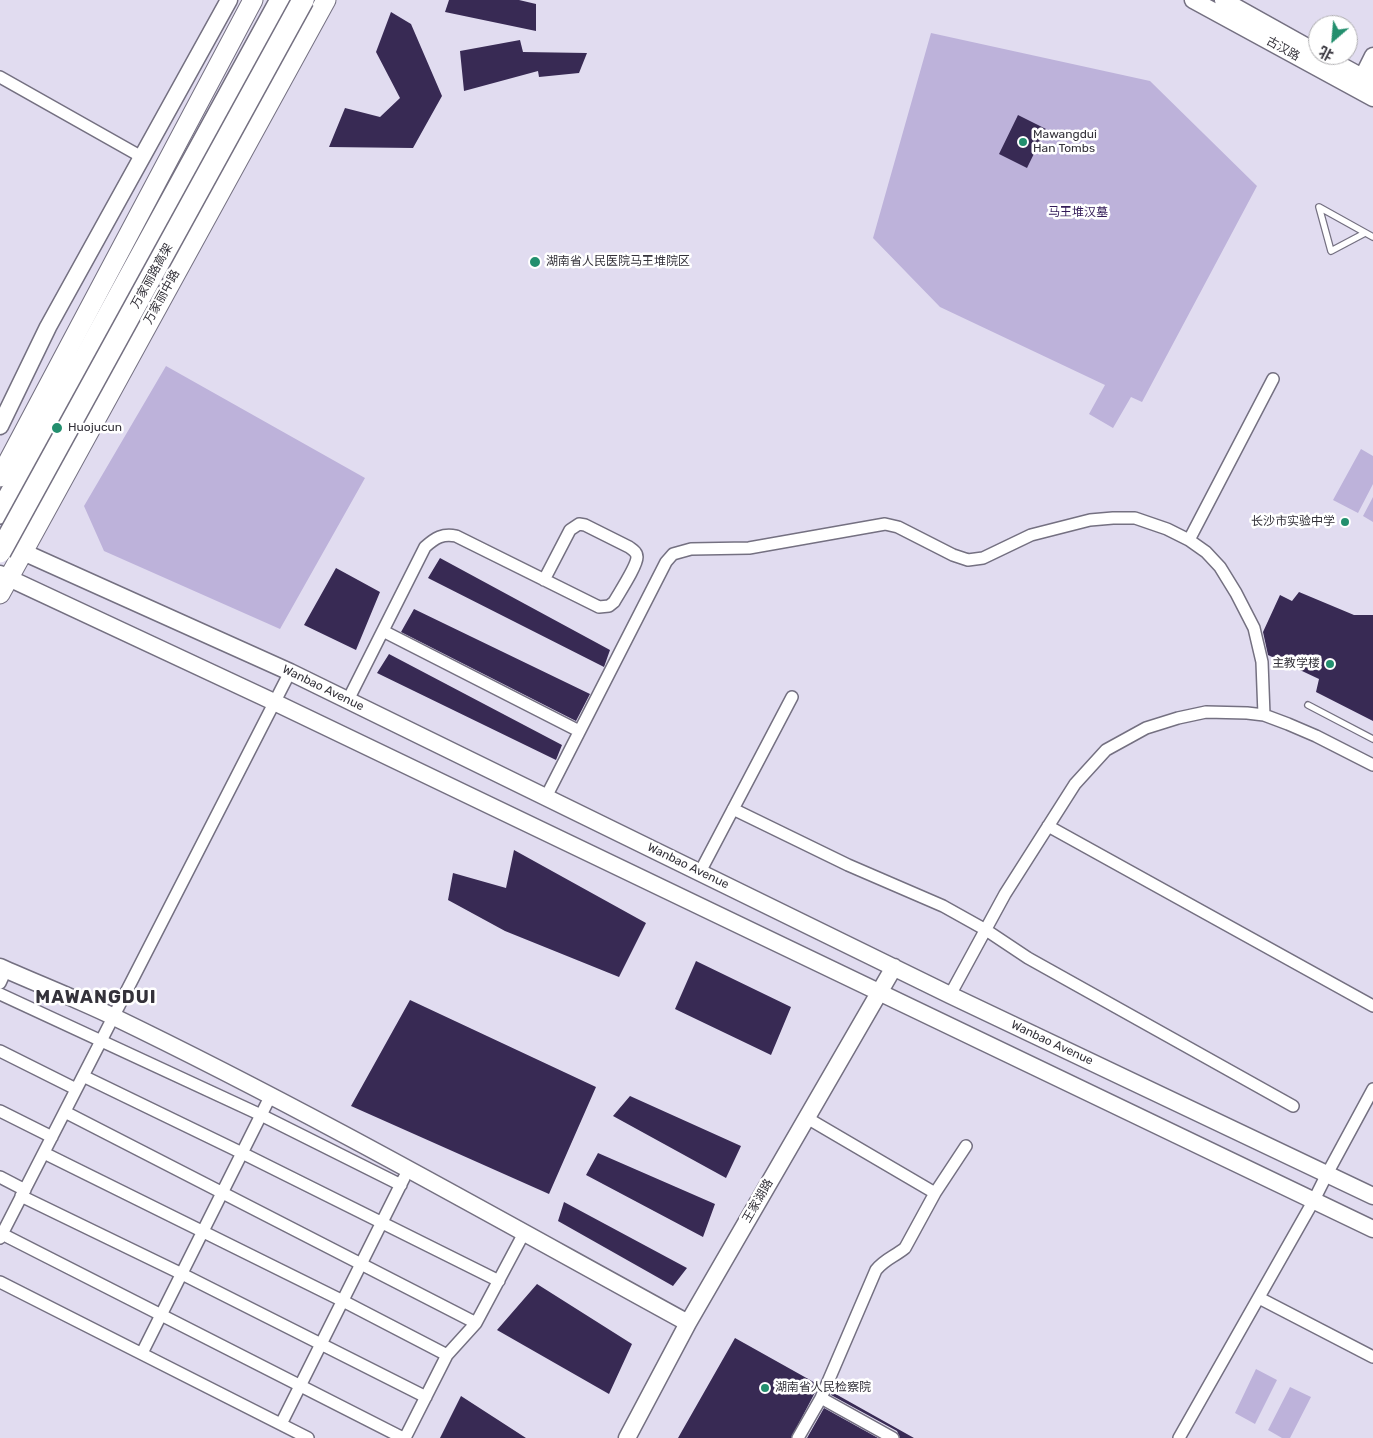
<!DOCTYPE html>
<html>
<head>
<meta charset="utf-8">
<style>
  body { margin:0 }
  #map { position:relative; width:1373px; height:1438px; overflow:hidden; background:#e1dcf0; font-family:Rubik,"Noto Sans SC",sans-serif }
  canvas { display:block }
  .north { position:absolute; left:1308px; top:15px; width:50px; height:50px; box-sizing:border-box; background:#fff; border:1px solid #aeadb0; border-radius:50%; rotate:207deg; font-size:14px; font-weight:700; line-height:20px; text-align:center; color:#34323a }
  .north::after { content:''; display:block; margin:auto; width:18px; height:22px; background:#238f6e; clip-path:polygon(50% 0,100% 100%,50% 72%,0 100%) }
</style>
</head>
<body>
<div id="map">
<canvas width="1373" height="1438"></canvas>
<div class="north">北</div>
</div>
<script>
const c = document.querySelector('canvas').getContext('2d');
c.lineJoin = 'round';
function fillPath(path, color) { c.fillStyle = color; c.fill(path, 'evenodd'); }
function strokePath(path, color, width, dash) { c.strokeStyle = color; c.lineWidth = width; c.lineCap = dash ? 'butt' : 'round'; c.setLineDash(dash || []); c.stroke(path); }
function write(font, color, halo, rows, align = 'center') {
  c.font = font + ' Rubik,"Noto Sans SC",sans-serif'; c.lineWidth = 5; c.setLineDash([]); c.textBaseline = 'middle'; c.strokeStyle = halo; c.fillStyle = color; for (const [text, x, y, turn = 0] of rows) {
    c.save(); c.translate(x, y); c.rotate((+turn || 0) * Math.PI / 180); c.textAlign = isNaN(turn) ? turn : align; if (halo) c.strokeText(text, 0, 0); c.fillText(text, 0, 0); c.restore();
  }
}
fillPath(new Path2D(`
  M931,33l219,48 107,105 -115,216 -11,-5 -18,31 -24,-14 16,-29 -165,-78 -67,-69z
  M166,366l199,112 -85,151 -176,-78 -20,-45z
  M1361,449l12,7v28l-15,29 -25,-13z
  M1373,497v25l-10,-6z
  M1256,1369l21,11 -22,44 -20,-11z
  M1290,1387l21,10 -21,41h-8l-14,-8z`), '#bdb2da');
fillPath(new Path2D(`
  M449,0h70l17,4v27l-91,-19z
  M391,12l20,12 31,72 -29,52 -84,-1 16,-39 35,9 20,-19 -24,-46z
  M520,40l3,12 64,1 -8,20 -40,4 -1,-6 -74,20 -4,-40z
  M1018,115l28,14 -19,39 -28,-14z
  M440,558l170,92 -6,17 -176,-89z
  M336,568l44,24 -24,58 -52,-25z
  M1299,592l55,23h19v106l-57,-29 3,-13 -51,-24 -5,-23 17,-37 12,6z
  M414,609l176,85 -14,27 -175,-89z
  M389,654l173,91 -6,15 -179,-87z
  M514,850l132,73 -27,54 -114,-46 -57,-31 5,-27 53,15z
  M696,961l95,46 -20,48 -96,-46z
  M410,1000l186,87 -47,107 -198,-88z
  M630,1096l111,50 -15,32 -113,-62z
  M598,1153l117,51 -12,33 -117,-62z
  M564,1202l123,66 -14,18 -115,-65z
  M537,1284l95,60 -23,50 -112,-64z
  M735,1338l84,47 -28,53h-113z
  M832,1392l82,46h-14l-3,-7 -66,-36z
  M461,1396l65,42h-86z
  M824,1408l54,30h-71z`), '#382a54');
const lane = new Path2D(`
  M1365,233l-34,18 -12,-44 54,30
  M1308,705l65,34`);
const street = new Path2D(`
  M0,77l140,79
  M1189,540l84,-161
  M383,631l196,100
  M348,700l77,-153c10,-9 18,-14 31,-11l143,71 10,-1 5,-4c5,-9 23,-36 23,-45 0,-5 -4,-7 -8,-10l-44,-22 -6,-1 -9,6 -26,50
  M546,797l120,-235 7,-8 18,-5 58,-1 136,-24 13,3 55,28 15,5 15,-2 48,-23 59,-15 23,-2h22l32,11 22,11 17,12 14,15 16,26 18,35 8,34 2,53
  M733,809l115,56 95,41 43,24 42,28 265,148
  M1048,826l325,180
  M700,872l92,-175
  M0,983l6,-13
  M0,994l261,121 140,70
  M950,995l55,-101 70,-110 31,-34 40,-22 32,-10 28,-6 41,1 17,2 24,9 28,12 57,29
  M0,1051l76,38
  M83,1076l159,77 257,128
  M0,1111l52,26
  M65,1112l411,211
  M807,1118l128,75
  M44,1153l299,148 104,54
  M0,1177l25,13
  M21,1196l161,78 244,123
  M2,1234l401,204
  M0,1238l290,-566
  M0,1282l308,156
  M1263,1300l110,57
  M142,1353l128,-256
  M821,1398l72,40
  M281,1424l123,-246
  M405,1438l42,-83 29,-32 48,-90
  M798,1438l23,-40 55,-128c9,-11 18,-13 29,-22l30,-55 31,-47
  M1179,1438l135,-238 13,-26 46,-85`);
const secondary = new Path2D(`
  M1193,0l180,98
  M1223,0l95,53
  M1322,55l51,28
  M1358,86l15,-30
  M0,426l48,-99 181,-327
  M12,547l278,125 660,323 423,201
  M0,574l274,128 1099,527
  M0,967c38,17 77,32 114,50 195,94 384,202 574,306
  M627,1438l61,-115 206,-356`);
const primary = new Path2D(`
  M0,477l253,-477
  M0,594l326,-594`);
const highway = new Path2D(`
  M0,513l281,-513`);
strokePath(lane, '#747081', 8);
strokePath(street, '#747081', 14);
strokePath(secondary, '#747081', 19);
strokePath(primary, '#747081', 21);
strokePath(highway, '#747081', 24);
strokePath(lane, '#fff', 5.5);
strokePath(street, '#fff', 11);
strokePath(secondary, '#fff', 16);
strokePath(primary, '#fff', 19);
strokePath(highway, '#fff', 21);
const highwayBridge = new Path2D(`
  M0,552l303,-552`);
strokePath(highwayBridge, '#747081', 24, []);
strokePath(highwayBridge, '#fff', 21);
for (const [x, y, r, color] of [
  [1023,142,5,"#238f6e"],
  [535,262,6,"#238f6e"],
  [57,428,6,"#238f6e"],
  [1345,522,5,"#238f6e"],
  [1330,664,5,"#238f6e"],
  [765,1388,5,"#238f6e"]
]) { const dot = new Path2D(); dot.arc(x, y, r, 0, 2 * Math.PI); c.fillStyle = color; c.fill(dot); strokePath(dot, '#fff', 2); }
write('12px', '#34323a', '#fff', [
  ["古汉路",1283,49,29],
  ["万家丽路高架",152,276,-61],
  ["万家丽中路",162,297,-61],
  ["Wanbao Avenue",323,688,26],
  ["Wanbao Avenue",688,866,26],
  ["Wanbao Avenue",1052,1043,25],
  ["王家湖路",758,1201,-60]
]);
write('12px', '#34323a', '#fff', [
  ["Mawangdui",1033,135],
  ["Han Tombs",1033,149],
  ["湖南省人民医院马王堆院区",546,262],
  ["Huojucun",68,428],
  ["长沙市实验中学",1335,522,"right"],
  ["主教学楼",1320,664,"right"],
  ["湖南省人民检察院",775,1388]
], 'left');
write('12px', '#311956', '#fff', [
  ["马王堆汉墓",1078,213]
]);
c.letterSpacing = '1px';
write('bold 18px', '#34323a', '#fff', [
  ["MAWANGDUI",96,998]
]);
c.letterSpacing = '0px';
</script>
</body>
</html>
